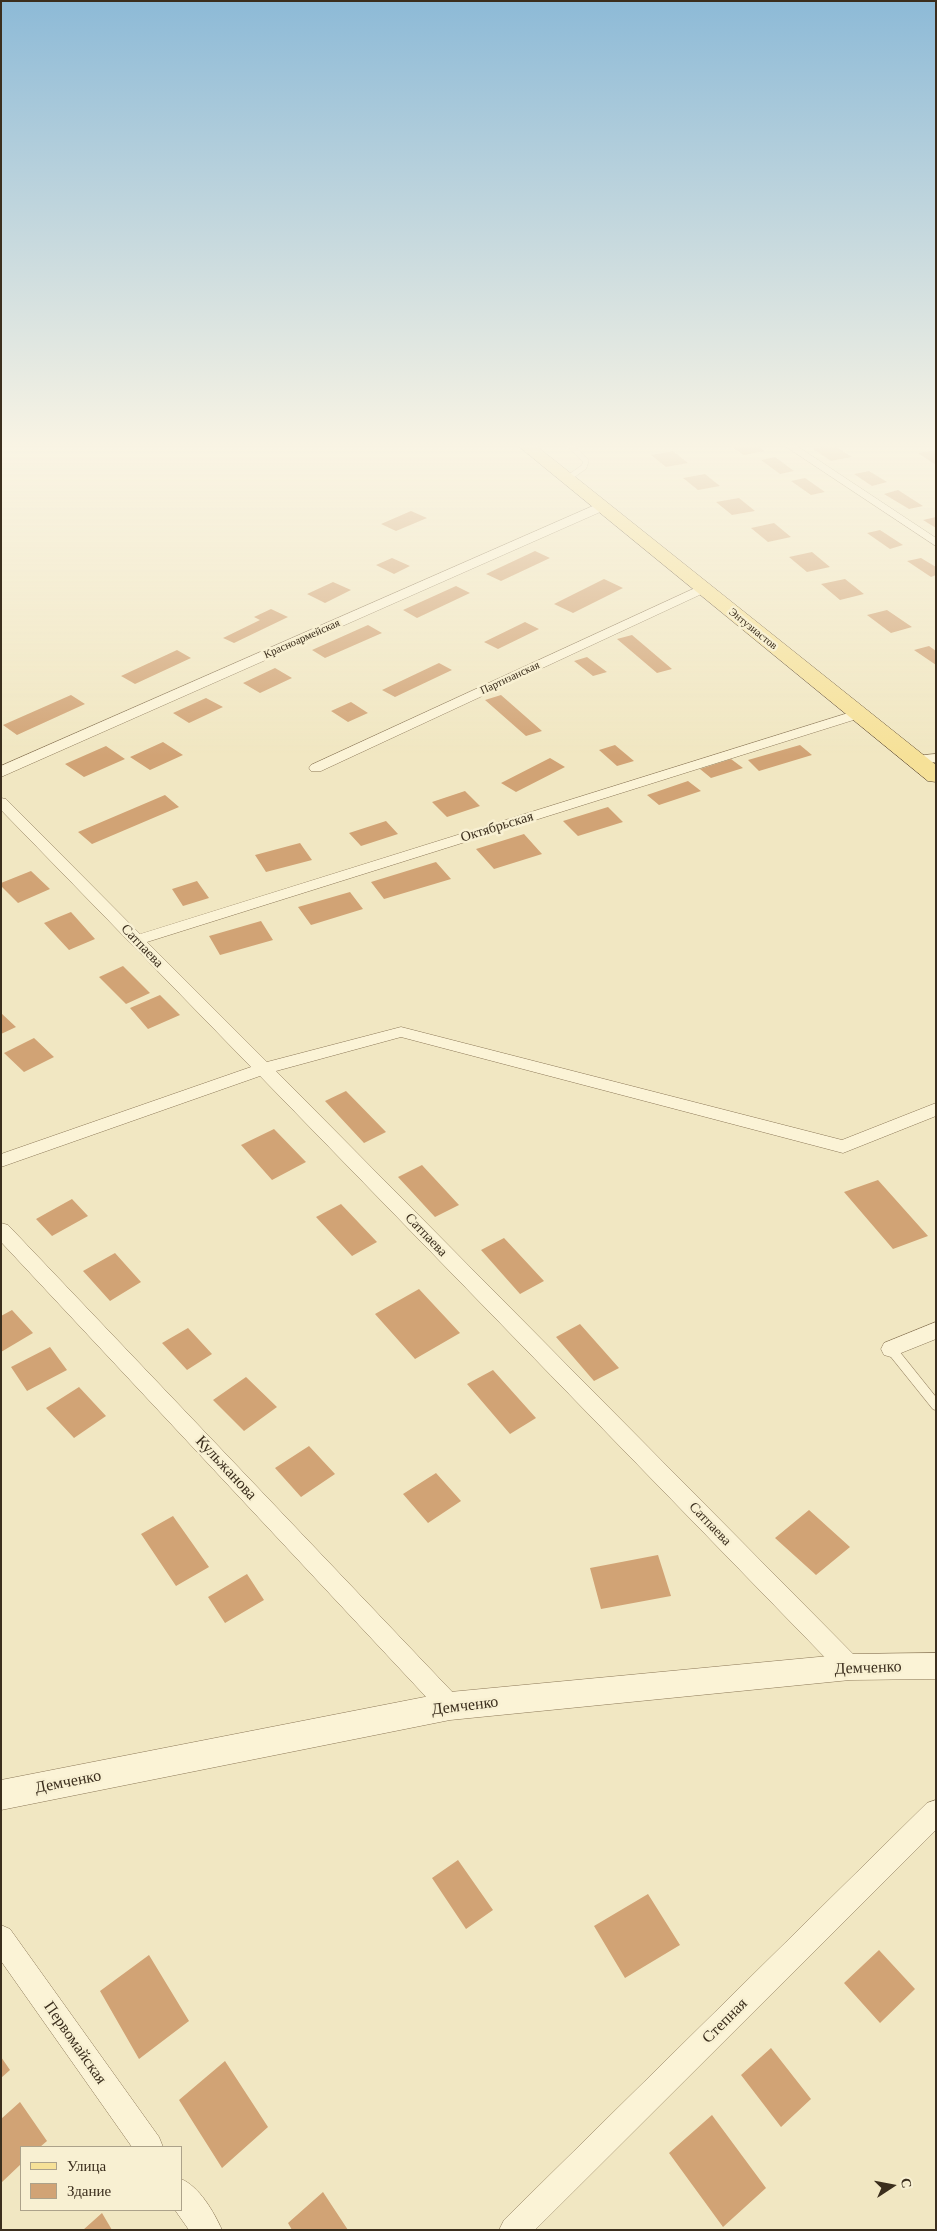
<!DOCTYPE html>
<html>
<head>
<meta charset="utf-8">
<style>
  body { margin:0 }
  #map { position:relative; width:937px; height:2231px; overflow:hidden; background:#f1e7c2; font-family:"Libre Baskerville",serif }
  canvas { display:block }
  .frame { position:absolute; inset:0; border:2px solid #3b2e1d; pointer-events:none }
  .legend { position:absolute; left:20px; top:2146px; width:162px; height:65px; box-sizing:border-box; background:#f8f0d2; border:1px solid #aca28a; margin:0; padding:6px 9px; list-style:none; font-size:15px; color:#3b2e1d }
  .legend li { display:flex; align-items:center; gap:10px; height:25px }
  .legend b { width:25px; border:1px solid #aca28a }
  .north { position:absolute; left:867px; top:2161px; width:50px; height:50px; -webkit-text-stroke:4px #f8f0d2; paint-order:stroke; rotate:79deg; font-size:14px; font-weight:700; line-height:20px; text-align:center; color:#3b2e1d }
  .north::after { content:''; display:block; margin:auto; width:18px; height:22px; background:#3b2e1d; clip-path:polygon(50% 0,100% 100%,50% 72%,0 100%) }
</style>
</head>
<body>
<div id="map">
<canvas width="937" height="2231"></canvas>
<div class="frame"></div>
<ul class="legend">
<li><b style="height:6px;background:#f6e198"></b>Улица</li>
<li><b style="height:14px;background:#d1a375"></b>Здание</li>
</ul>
<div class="north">С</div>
</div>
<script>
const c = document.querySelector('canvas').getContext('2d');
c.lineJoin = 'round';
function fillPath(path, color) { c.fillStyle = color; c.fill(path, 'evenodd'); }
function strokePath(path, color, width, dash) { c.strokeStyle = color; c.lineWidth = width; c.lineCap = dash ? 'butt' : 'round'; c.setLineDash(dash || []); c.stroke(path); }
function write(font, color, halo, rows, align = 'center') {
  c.font = font + ' "Libre Baskerville",serif'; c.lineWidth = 5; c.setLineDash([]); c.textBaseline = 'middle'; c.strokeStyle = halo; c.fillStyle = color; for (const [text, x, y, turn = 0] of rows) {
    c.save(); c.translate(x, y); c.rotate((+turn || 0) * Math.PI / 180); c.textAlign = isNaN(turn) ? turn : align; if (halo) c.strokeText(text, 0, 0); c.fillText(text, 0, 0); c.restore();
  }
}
fillPath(new Path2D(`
  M727,444h28l10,7 -21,4z
  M833,445l19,12 -21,4 -18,-12z
  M936,450v15l-18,-12z
  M673,451l15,12 -22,4 -15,-12z
  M775,457l19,14 -14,3 -19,-14z
  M869,471l18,11 -15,4 -18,-12z
  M705,474l15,12 -22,4 -15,-12z
  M805,478l20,14 -14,3 -20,-14z
  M898,490l25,16 -14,3 -25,-15z
  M739,498l16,13 -23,4 -16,-13z
  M411,511l16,7 -31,13 -15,-7z
  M936,517v11l-13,-8z
  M774,523l17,14 -23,5 -17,-14z
  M880,530l23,15 -13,4 -23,-16z
  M535,551l15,7 -49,23 -15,-7z
  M812,552l18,15 -23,5 -18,-15z
  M392,558l18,8 -16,8 -18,-9z
  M921,558l15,9v8l-5,2 -24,-16z
  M604,579l19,9 -50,25 -19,-9z
  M845,579l19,15 -24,6 -19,-16z
  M333,582l18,8 -26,13 -18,-9z
  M456,586l14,7 -53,25 -14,-8z
  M271,609l17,8 -54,26 -11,-5 37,-18 -6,-3z
  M887,610l25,17 -21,6 -24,-18z
  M525,622l14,7 -41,20 -14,-7z
  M368,625l14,8 -57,25 -13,-8z
  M632,635l40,34 -15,4 -40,-34z
  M929,646l7,5v14l-22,-15z
  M177,650l14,8 -56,26 -14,-8z
  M587,657l20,15 -14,4 -19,-15z
  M439,663l13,7 -57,27 -13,-7z
  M275,668l17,10 -32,15 -17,-10z
  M71,695l14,9 -68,31 -14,-10z
  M501,695l41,36 -16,5 -41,-36z
  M206,698l17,9 -34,16 -16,-10z
  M351,702l17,11 -20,9 -17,-11z
  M163,742l20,13 -33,15 -20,-13z
  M615,745l19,16 -17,5 -18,-16z
  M800,745l12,10 -53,16 -11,-11z
  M106,746l19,13 -41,18 -19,-13z
  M550,758l15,9 -49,25 -15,-9z
  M731,759l12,9 -32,10 -11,-9z
  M688,781l13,10 -42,14 -12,-10z
  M465,791l15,15 -33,11 -15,-15z
  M165,795l14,12 -87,37 -14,-12z
  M608,807l15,15 -45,14 -15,-15z
  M386,821l12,13 -37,12 -12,-13z
  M524,834l18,20 -48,15 -18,-20z
  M300,843l12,17 -46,12 -11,-17z
  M436,862l15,17 -67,20 -13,-17z
  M31,871l19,18 -32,14 -17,-17v-3z
  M197,881l12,17 -26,8 -11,-17z
  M350,892l13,17 -52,16 -13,-18z
  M71,912l24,27 -26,11 -25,-27z
  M261,921l12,19 -53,15 -11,-19z
  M123,966l27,27 -24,11 -27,-27z
  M160,995l20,20 -32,14 -18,-21z
  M1,1013l15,14 -15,7z
  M34,1038l20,19 -30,15 -20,-19z
  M346,1091l40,41 -22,11 -39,-42z
  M274,1129l32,33 -34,18 -31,-35z
  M422,1165l37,40 -24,12 -37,-40z
  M878,1180l50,56 -35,13 -49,-57z
  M72,1199l16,17 -36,20 -16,-17z
  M341,1204l36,38 -25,14 -36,-39z
  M504,1238l40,43 -24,13 -39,-44z
  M115,1253l26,29 -31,19 -27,-30z
  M419,1289l41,44 -45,26 -40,-45z
  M12,1310l21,23 -32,19v-36z
  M580,1324l39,44 -25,13 -38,-44z
  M188,1328l24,26 -25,16 -25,-27z
  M50,1347l17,23 -40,21 -16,-24z
  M493,1370l43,48 -26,16 -43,-50z
  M246,1377l31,30 -33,24 -31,-31z
  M79,1387l27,29 -32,22 -28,-30z
  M309,1446l26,28 -34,23 -26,-29z
  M436,1473l25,28 -33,22 -25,-29z
  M809,1510l41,37 -34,28 -41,-37z
  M173,1516l36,51 -33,19 -35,-52z
  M658,1555l13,41 -70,13 -11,-41z
  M247,1574l17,26 -39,23 -17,-26z
  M458,1860l35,50 -27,19 -34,-51z
  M648,1894l32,51 -55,33 -31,-52z
  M879,1950l36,39 -35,34 -36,-40z
  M149,1955l40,66 -50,38 -39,-68z
  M771,2048l40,51 -30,28 -40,-52z
  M1,2057l9,13 -9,8z
  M225,2061l43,66 -46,41 -43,-68z
  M20,2102l27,39 -7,6h-19v17l-20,19v-64z
  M712,2115l54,73 -43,39 -54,-74z
  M323,2192l25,38h-56l-4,-7z
  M102,2213l10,17h-29z`), '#d1a375');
const serviceFar1 = new Path2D(`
  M567,479l17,-12 2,-6 -17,-17`);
const service = new Path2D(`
  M891,1349l45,56`);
const minor = new Path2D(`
  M782,444h12l142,94v8z
  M704,584l4,1 2,3 -2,3 -387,180h-10l-2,-3 2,-3z
  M858,710l7,4 -2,3 -716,225 120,120 134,-35 441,113 94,-37v13l-93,37 -442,-116 -125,34 582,588 4,8 -4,8 -8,3 -8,-3 -582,-599 -259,91v-13l250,-87 -250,-257v-12l5,1 134,135z
  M936,754v8l-21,2 -7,-4 7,-4z
  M1,1223l7,2 450,473 4,8 -4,8 -8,3 -8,-3 -441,-472z
  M936,1322v17l-45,18 -7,-2 -3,-6 3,-6z
  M936,1800v30l-401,400h-36l5,-10 423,-417z
  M1,1925l9,4 149,208 4,10h-31l-131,-186z
  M181,2179c18,7 33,33 41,51h-33l-14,-20h6z`);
const tertiary = new Path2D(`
  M602,502l5,1 2,3 -2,3 -606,268v-11z
  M936,1653v26l-86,1 -400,40 -449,90v-30l449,-88 400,-38z`);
const primary = new Path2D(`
  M516,444h18l402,321v17l-8,-1z`);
strokePath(serviceFar1, '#8c7858', 6);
strokePath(service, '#8c7858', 11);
strokePath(minor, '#8c7858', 1);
strokePath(tertiary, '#8c7858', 1);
strokePath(primary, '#5a452c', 1);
strokePath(serviceFar1, '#fbf3d6', 5.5);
strokePath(service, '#fbf3d6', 10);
fillPath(minor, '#fbf3d6');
fillPath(tertiary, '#fbf3d6');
fillPath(primary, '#f6e198');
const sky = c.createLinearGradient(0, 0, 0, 756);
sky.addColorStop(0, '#8dbad7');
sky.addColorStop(0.59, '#f9f4e4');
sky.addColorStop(1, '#f9f4e400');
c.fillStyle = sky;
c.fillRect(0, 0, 937, 756);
write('11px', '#3b2e1d', '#f8f0d2', [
  ["Энтузиастов",753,629,39],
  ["Красноармейская",302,639,-24],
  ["Партизанская",510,678,-25]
]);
write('14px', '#3b2e1d', '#f8f0d2', [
  ["Октябрьская",497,827,-17],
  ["Сатпаева",142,946,46],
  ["Сатпаева",426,1235,46],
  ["Сатпаева",710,1524,46]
]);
write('16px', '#3b2e1d', '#f8f0d2', [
  ["Кульжанова",226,1468,47],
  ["Демченко",868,1668,-2],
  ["Демченко",465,1706,-7],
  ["Демченко",68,1782,-11],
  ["Степная",725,2021,-45],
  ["Первомайская",75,2043,55]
]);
</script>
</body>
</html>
